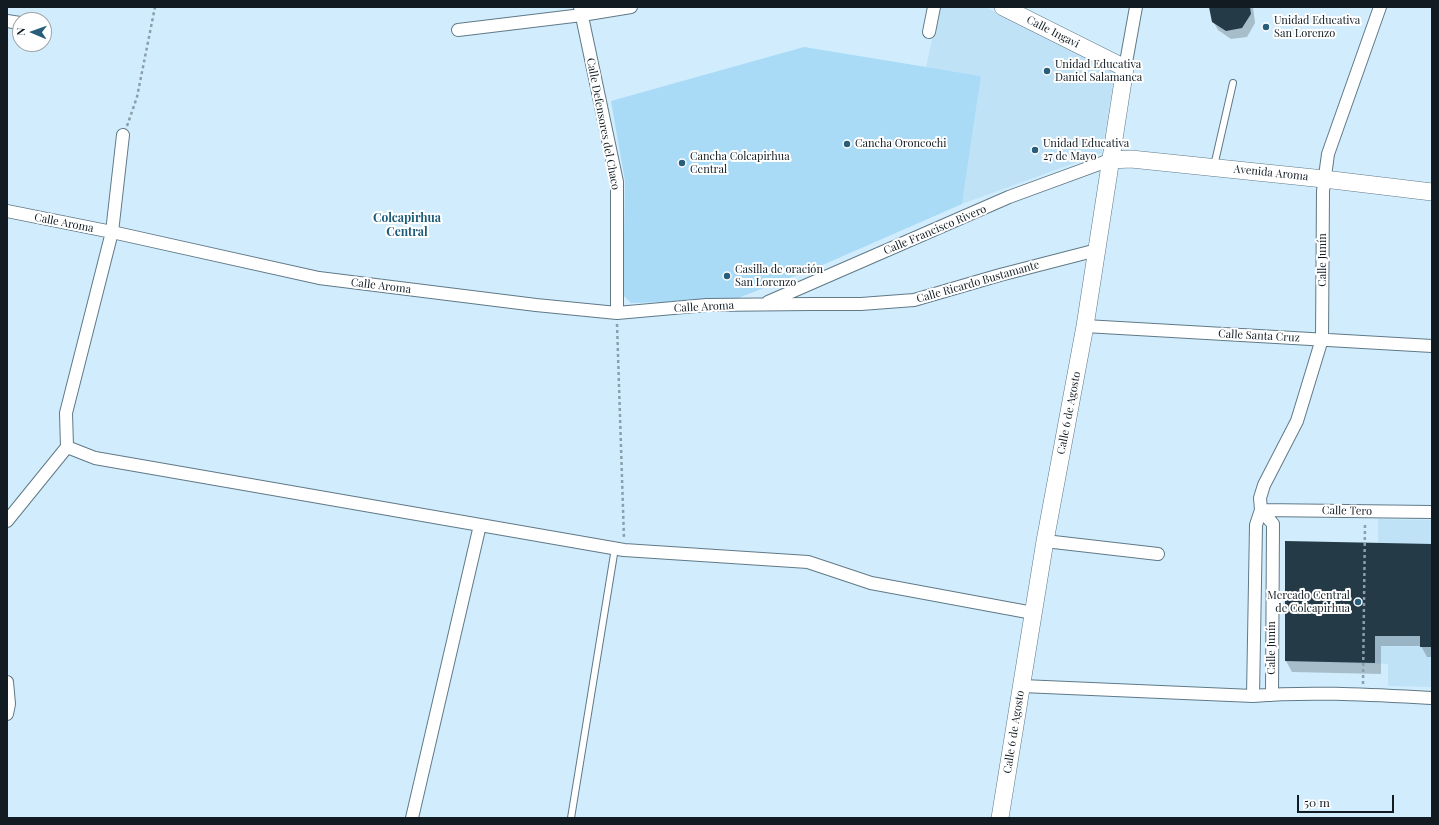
<!DOCTYPE html>
<html>
<head>
<meta charset="utf-8">
<style>
  body { margin:0 }
  #map { position:relative; width:1439px; height:825px; overflow:hidden; background:#d1edfd; font-family:"Playfair Display",serif }
  canvas { display:block }
  .frame { position:absolute; inset:0; border:8px solid #111b21; pointer-events:none }
  .north { position:absolute; left:12px; top:12px; width:40px; height:40px; box-sizing:border-box; background:#fff; border:1px solid #a0a4a6; border-radius:50%; rotate:272deg; font-size:11px; font-weight:700; line-height:16px; text-align:center; color:#111b21 }
  .north::after { content:''; display:block; margin:auto; width:14px; height:18px; background:#285e79; clip-path:polygon(50% 0,100% 100%,50% 72%,0 100%) }
  .scale { position:absolute; left:1297px; top:795px; width:97px; height:18px; box-sizing:border-box; border:2px solid #111b21; border-top:0; padding-left:5px; font-size:12px; line-height:14px; white-space:nowrap; color:#111b21; -webkit-text-stroke:3px #fff; paint-order:stroke }
</style>
</head>
<body>
<div id="map">
<canvas width="1439" height="825"></canvas>
<div class="frame"></div>
<div class="north">N</div>
<div class="scale">50 m</div>
</div>
<script>
const c = document.querySelector('canvas').getContext('2d');
c.lineJoin = 'round';
function fillPath(path, color) { c.fillStyle = color; c.fill(path, 'evenodd'); }
function strokePath(path, color, width, dash) { c.strokeStyle = color; c.lineWidth = width; c.lineCap = dash ? 'butt' : 'round'; c.setLineDash(dash || []); c.stroke(path); }
function write(font, color, halo, rows, align = 'center') {
  c.font = font + ' "Playfair Display",serif'; c.lineWidth = 4; c.setLineDash([]); c.textBaseline = 'middle'; c.strokeStyle = halo; c.fillStyle = color; for (const [text, x, y, turn = 0] of rows) {
    c.save(); c.translate(x, y); c.rotate((+turn || 0) * Math.PI / 180); c.textAlign = isNaN(turn) ? turn : align; if (halo) c.strokeText(text, 0, 0); c.fillText(text, 0, 0); c.restore();
  }
}
fillPath(new Path2D(`
  M939,7h46l130,64 -13,82 -140,51 19,-128 -55,-9z
  M1378,519l54,1v167l-44,-1v-22l-103,-3v-120l93,2z`), '#bfe2f7');
fillPath(new Path2D(`
  M804,47l177,29 -19,128 -144,63 -85,33 -102,3 -8,-8 2,-114 -14,-80z`), '#a9daf6');
fillPath(new Path2D(`
  M1210,7h43l2,16 -8,14 -16,2 -13,-9 -5,-9z
  M1286,542l146,3v112h-5l-6,-11h-40v28l-89,-2 -6,-11z`), '#0003');
fillPath(new Path2D(`
  M1209,7h41l1,7 -9,14 -16,3 -14,-9z
  M1285,541l147,3v103h-12v-11h-45v27l-90,-2z`), '#243b47');
const lane = new Path2D(`
  M1214,166l19,-83
  M571,818l44,-270`);
const street = new Path2D(`
  M580,7l37,175v131
  M7,21l13,2
  M458,30l124,-15 49,-8
  M929,32l5,-25
  M1125,68l11,-61
  M7,211l105,21 207,46 217,27 81,8 90,-8 105,-1h49l53,-4 86,-25 97,-25
  M768,302l241,-105 101,-37
  M1085,326l347,20
  M67,447l28,11 529,92 184,12 63,21 162,30
  M1261,510l12,14 -1,171
  M1261,510l171,2
  M7,521l60,-74 -1,-34 46,-181 11,-97
  M1045,541l113,13
  M7,682l2,22 -2,10
  M1022,686l231,10c58,-5 121,-1 179,2
  M1253,696l3,-171 5,-15 -1,-12 4,-13 33,-64 25,-82 1,-148 5,-37 52,-147
  M412,818l68,-293`);
const secondary = new Path2D(`
  M1110,160l21,-1 193,20 108,13
  M1000,818l45,-277 40,-215 40,-258 -122,-61`);
strokePath(lane, '#607987', 8);
strokePath(street, '#607987', 14);
strokePath(secondary, '#607987', 18);
strokePath(new Path2D(`
  M127,126l10,-29 18,-90
  M617,324l7,215
  M1363,684l2,-161`), '#8a9fab', 2.5, [3, 3]);
strokePath(lane, '#fff', 6);
strokePath(street, '#fff', 12);
strokePath(secondary, '#fff', 17);
for (const [x, y, r, color] of [
  [1266,27,4,"#285e79"],
  [1047,71,4,"#285e79"],
  [847,144,4,"#285e79"],
  [1035,150,4,"#285e79"],
  [682,163,4,"#285e79"],
  [727,276,4,"#285e79"],
  [1358,602,4,"#285e79"]
]) { const dot = new Path2D(); dot.arc(x, y, r, 0, 2 * Math.PI); c.fillStyle = color; c.fill(dot); strokePath(dot, '#fff', 1.5); }
write('11px', '#111b21', '#fff', [
  ["Unidad Educativa",1274,21],
  ["San Lorenzo",1274,34],
  ["Unidad Educativa",1055,65],
  ["Daniel Salamanca",1055,78],
  ["Cancha Oroncochi",855,144],
  ["Unidad Educativa",1043,144],
  ["27 de Mayo",1043,157],
  ["Cancha Colcapirhua",690,157],
  ["Central",690,170],
  ["Casilla de oración",735,270],
  ["San Lorenzo",735,283],
  ["Mercado Central",1350,596,"right"],
  ["de Colcapirhua",1350,609,"right"]
], 'left');
write('11px', '#111b21', '#fff', [
  ["Calle Ingavi",1053,32,27],
  ["Calle Defensores del Chaco",603,124,79],
  ["Avenida Aroma",1271,173,6],
  ["Calle Aroma",64,223,11],
  ["Calle Francisco Rivero",935,230,-23],
  ["Calle Junín",1323,260,-90],
  ["Calle Ricardo Bustamante",978,282,-16],
  ["Calle Aroma",381,286,7],
  ["Calle Aroma",704,307,-3],
  ["Calle Santa Cruz",1259,336,3],
  ["Calle 6 de Agosto",1069,413,-79],
  ["Calle Tero",1347,511,1],
  ["Calle Junín",1272,648,-90],
  ["Calle 6 de Agosto",1014,732,-81]
]);
write('bold 12px', '#1b5b79', '#fff', [
  ["Colcapirhua",407,218],
  ["Central",407,232]
]);
</script>
</body>
</html>
